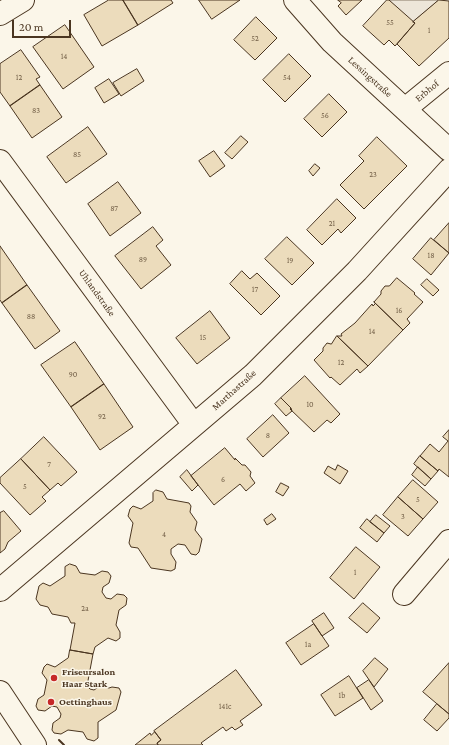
<!DOCTYPE html>
<html>
<head>
<meta charset="utf-8">
<style>
  body { margin:0 }
  #map { position:relative; width:449px; height:745px; overflow:hidden; background:#fbf6e9; font-family:"Crimson Pro",serif }
  canvas { display:block }
  .scale { position:absolute; left:12px; top:20px; width:59px; height:18px; box-sizing:border-box; border:2px solid #4a3520; border-top:0; padding-left:5px; font-size:12px; line-height:14px; white-space:nowrap; color:#4a3520; -webkit-text-stroke:3px #fbf6e9; paint-order:stroke }
</style>
</head>
<body>
<div id="map">
<canvas width="449" height="745"></canvas>
<div class="scale">20 m</div>
</div>
<script>
const c = document.querySelector('canvas').getContext('2d');
c.lineJoin = 'round';
function fillPath(path, color) { c.fillStyle = color; c.fill(path, 'evenodd'); }
function strokePath(path, color, width, dash) { c.strokeStyle = color; c.lineWidth = width; c.lineCap = dash ? 'butt' : 'round'; c.setLineDash(dash || []); c.stroke(path); }
function write(font, color, halo, rows, align = 'center') {
  c.font = font + ' "Crimson Pro",serif'; c.lineWidth = 3; c.setLineDash([]); c.textBaseline = 'middle'; c.strokeStyle = halo; c.fillStyle = color; for (const [text, x, y, turn = 0] of rows) {
    c.save(); c.translate(x, y); c.rotate((+turn || 0) * Math.PI / 180); c.textAlign = isNaN(turn) ? turn : align; if (halo) c.strokeText(text, 0, 0); c.fillText(text, 0, 0); c.restore();
  }
}
const green = new Path2D(`
  M389,0h50l-26,22z`);
fillPath(green, '#ede6d9');
strokePath(green, '#887966', 1);
const building = new Path2D(`
  M109,0h14l15,25 -36,21 -18,-31z
  M123,0h48l2,3 -35,22z
  M199,0h41l-28,19z
  M338,0h24l-16,15 -8,-9 3,-3z
  M387,0h2l26,23 -20,23 -6,-6 -5,5 -21,-19z
  M439,0l10,1v37l-30,28 -22,-22 18,-21 -2,-1z
  M256,17l21,21 -22,22 -21,-20z
  M65,25l29,42 -31,22 -30,-42z
  M21,50l19,27 -4,2 4,6 -30,21 -10,-14v-28z
  M289,54l22,22 -26,26 -22,-22z
  M137,69l7,12 -23,15 -8,-13z
  M109,79l10,15 -15,9 -9,-15z
  M40,85l22,32 -30,21 -22,-32z
  M329,94l18,18 -25,25 -18,-18z
  M88,127l19,27 -41,29 -19,-26z
  M241,136l7,6 -16,17 -7,-6z
  M377,137l30,29 -43,43 -24,-24 24,-24 -5,-5z
  M214,151l11,15 -15,11 -11,-16z
  M315,164l5,4 -7,8 -4,-5z
  M118,182l23,31 -31,23 -22,-32z
  M337,199l19,19 -15,15 -3,-4 -16,16 -15,-15z
  M449,223v30l-15,-13z
  M153,227l10,13 -7,6 15,19 -30,24 -26,-33z
  M287,237l27,26 -22,22 -27,-26z
  M431,238l18,15 -18,22 -18,-16z
  M0,246l27,39 -25,18 -2,-3z
  M242,271l8,8 7,-6 23,23 -19,19 -31,-31z
  M397,278l18,15 -1,1 9,8 -16,17 3,4 -7,7 -29,-28 7,-8v-3l4,-5h4z
  M427,279l12,11 -6,6 -12,-11z
  M27,285l33,46 -25,18 -33,-46z
  M374,302l29,28 -35,36 -31,-30h5l-1,-2 14,-11 17,-19 1,2 2,-2z
  M210,311l20,27 -33,26 -21,-26z
  M337,336l31,30 -8,7 -3,-4 -17,16 -9,-8 -1,1 -16,-18 9,-9v-3l4,-5 4,1z
  M75,342l29,42 -33,23 -30,-42z
  M305,376l35,38 -9,9 -4,-3 -13,12 -24,-23 1,-1 -10,-10z
  M104,384l29,43 -33,23 -29,-43z
  M281,398l10,10 1,3 -6,5 -11,-12z
  M273,415l16,18 -26,24 -16,-18z
  M449,430v47l-10,-8 -1,2 -18,-15 10,-12 9,8 9,-11 -5,-4z
  M44,437l33,35 -16,14 -3,-3 -8,7 -29,-31z
  M225,448l10,12v-2l7,7h3l6,7 -1,4 5,7 -9,8 -6,-7 -26,21 -23,-29z
  M420,456l18,15 -7,8 -17,-15z
  M21,459l29,31 -8,7 4,4 -16,14 -30,-32v-5z
  M338,465l10,6 -8,13 -16,-11 4,-7 7,4z
  M418,467l13,12 -6,7 -13,-11z
  M187,470l11,15 -6,6 -12,-14z
  M413,480l25,22 -15,17 -25,-22z
  M281,483l8,4 -6,9 -7,-4z
  M156,490l7,2 4,7 22,4 2,3 -1,6 7,10 -2,8 7,9 -3,13 -3,3 -5,-1 -6,-9 -7,-1 -7,5v5l5,8 -1,7 -4,2 -20,-3 -13,-20 -7,-1 -2,-4 4,-20 -5,-7 2,-7 3,-3 8,3 12,-8v-8z
  M398,497l25,22 -15,17 -25,-21z
  M4,511l17,20 -13,11 -3,7 -5,4v-40z
  M272,514l4,5 -9,6 -3,-5z
  M376,515l14,11 -6,7 -14,-11z
  M367,519l17,14 -7,9 -17,-14z
  M356,547l24,20 -26,32 -24,-21z
  M70,564l6,2 4,7 15,2 7,-4 6,1 3,4 -2,7 -6,4 -1,5 4,6 5,1 6,-5 7,1 3,3 -1,7 -7,5 -3,15 4,7v6l-4,3 -8,-3 -13,9 -2,7 -23,-4 5,-27h-4l-3,-6 -16,-3 -4,-7 -8,-2 -4,-6 3,-13 4,-3 7,3 15,-10v-9z
  M363,603l17,15 -13,15 -18,-15z
  M324,613l10,15 -12,8 -10,-15z
  M314,624l15,22 -28,19 -15,-22z
  M70,650l23,4 -6,32 3,3 4,1 6,-4 9,2 3,-1 7,1 2,4 -5,18 -18,12v16l-4,3 -7,-2 -4,-7 -15,-2 -7,4 -7,-1 -2,-3 1,-7 7,-5 1,-4 -4,-7 -5,-1 -7,5 -7,-1 -2,-4 2,-7 6,-4 3,-15 -5,-7 2,-6 3,-3 8,3 13,-9z
  M375,658l13,11 -14,18 -11,-16z
  M449,663v51l-26,-22z
  M236,670l26,35 -22,16 3,4 -8,5 -3,-3 -6,4 -3,-4 -22,16 2,2h-45l-1,-2 4,-3 -7,-9z
  M349,676l14,22 -28,18 -14,-21z
  M369,680l14,21 -12,9 -14,-22z
  M437,704l12,10v4l-12,13 -13,-11z
  M155,732l6,8 -4,3 1,2h-23l15,-12 1,2z`);
fillPath(building, '#ecdcbc');
strokePath(building, '#4a3520', 1);
const minor = new Path2D(`
  M295,0l37,42 117,108
  M0,14l23,-14
  M405,109l44,-36
  M0,161l194,264
  M0,590l253,-215 104,-104 92,-101
  M404,594l45,-53
  M0,692l35,53`);
strokePath(minor, '#4a3520', 24);
strokePath(minor, '#fbf6e9', 22);
strokePath(new Path2D(`
  M59,740l5,5`), '#4a3520', 2);
for (const [x, y, r, color] of [
  [54,678,4,"#c62828"],
  [51,702,4,"#c62828"]
]) { const dot = new Path2D(); dot.arc(x, y, r, 0, 2 * Math.PI); c.fillStyle = color; c.fill(dot); strokePath(dot, '#fbf6e9', 1.5); }
write('8px', '#725f47', null, [
  ["55",390,23],
  ["1",429,31],
  ["52",255,39],
  ["14",64,57],
  ["12",19,78],
  ["54",287,78],
  ["83",36,111],
  ["56",325,116],
  ["85",77,155],
  ["23",373,175],
  ["87",114,209],
  ["21",332,224],
  ["18",431,256],
  ["89",143,260],
  ["19",290,261],
  ["17",255,290],
  ["16",399,311],
  ["88",31,317],
  ["14",372,332],
  ["15",203,338],
  ["12",341,363],
  ["90",73,375],
  ["10",310,405],
  ["92",102,417],
  ["8",268,436],
  ["7",49,465],
  ["6",223,480],
  ["5",25,487],
  ["5",418,500],
  ["3",403,517],
  ["4",164,535],
  ["1",355,573],
  ["2a",85,609],
  ["1a",308,645],
  ["1b",342,696],
  ["141c",225,707]
]);
write('10px', '#4a3520', '#fbf6e9', [
  ["Lessingstraße",370,77,42],
  ["Erbhof",427,91,-40],
  ["Uhlandstraße",97,293,54],
  ["Marthastraße",234,390,-42]
]);
write('bold 10px', '#4a3520', '#fbf6e9', [
  ["Friseursalon",62,672],
  ["Haar Stark",62,684],
  ["Oettinghaus",59,702]
], 'left');
</script>
</body>
</html>
